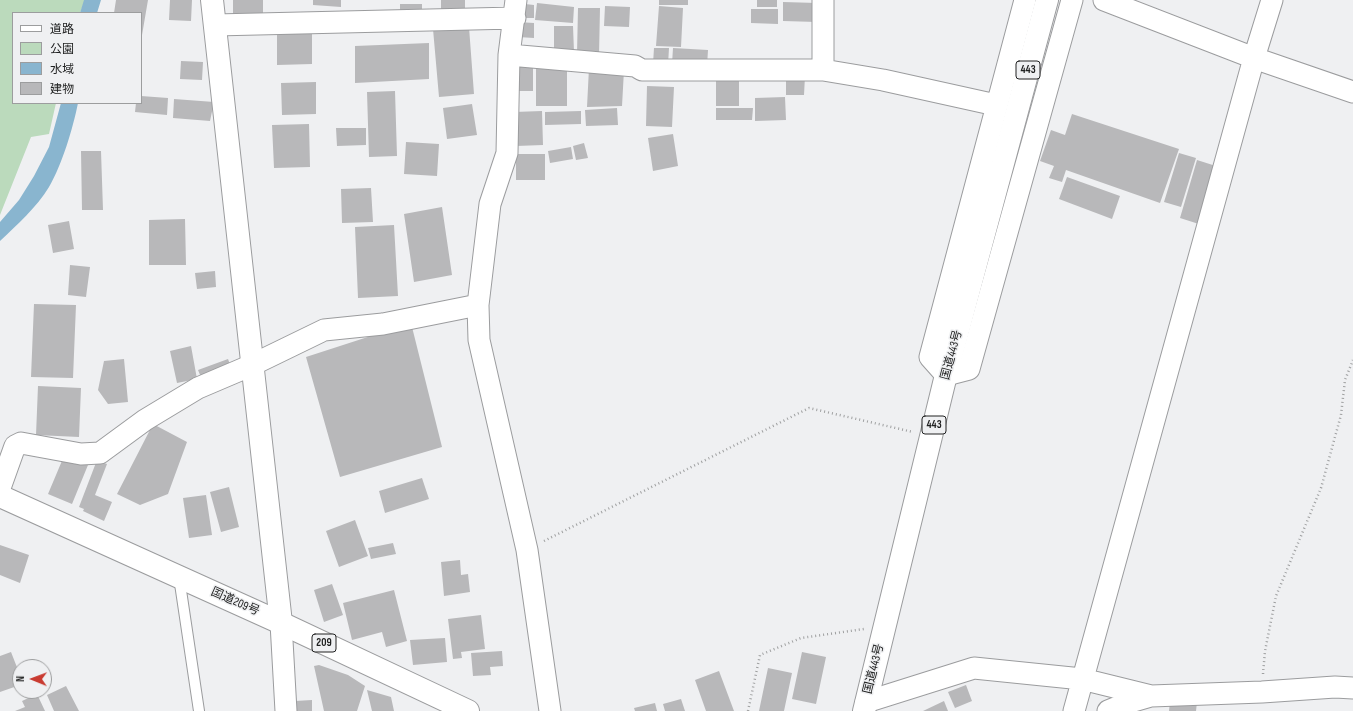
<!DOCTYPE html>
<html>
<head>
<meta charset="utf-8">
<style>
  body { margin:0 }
  #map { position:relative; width:1353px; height:711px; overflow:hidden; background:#eff0f2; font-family:"Sofia Sans Condensed","Noto Sans JP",sans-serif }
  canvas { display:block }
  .legend { position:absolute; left:12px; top:12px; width:130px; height:92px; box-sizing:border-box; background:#eff0f2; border:1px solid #9c9d9e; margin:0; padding:5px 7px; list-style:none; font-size:12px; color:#202121 }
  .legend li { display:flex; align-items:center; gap:8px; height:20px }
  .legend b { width:20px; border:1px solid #9c9d9e }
  .north { position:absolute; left:12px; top:659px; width:40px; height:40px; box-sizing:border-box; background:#eff0f2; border:1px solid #9c9d9e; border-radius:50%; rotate:271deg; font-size:11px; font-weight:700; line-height:16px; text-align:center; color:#202121 }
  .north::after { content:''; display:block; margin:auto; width:14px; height:18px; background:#c93b31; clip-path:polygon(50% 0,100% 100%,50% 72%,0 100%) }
</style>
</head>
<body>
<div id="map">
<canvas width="1353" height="711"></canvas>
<ul class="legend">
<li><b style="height:5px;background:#fff"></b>道路</li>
<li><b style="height:11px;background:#bbdabc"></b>公園</li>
<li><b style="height:11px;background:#89b5cf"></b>水域</li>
<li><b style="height:11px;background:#b8b8ba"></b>建物</li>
</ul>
<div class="north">N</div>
</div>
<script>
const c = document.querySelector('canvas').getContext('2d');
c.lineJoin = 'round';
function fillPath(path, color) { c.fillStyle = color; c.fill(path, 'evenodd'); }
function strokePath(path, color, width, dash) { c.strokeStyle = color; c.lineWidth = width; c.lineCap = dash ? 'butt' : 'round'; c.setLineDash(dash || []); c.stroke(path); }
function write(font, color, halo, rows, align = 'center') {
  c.font = font + ' "Sofia Sans Condensed","Noto Sans JP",sans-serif'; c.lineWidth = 3; c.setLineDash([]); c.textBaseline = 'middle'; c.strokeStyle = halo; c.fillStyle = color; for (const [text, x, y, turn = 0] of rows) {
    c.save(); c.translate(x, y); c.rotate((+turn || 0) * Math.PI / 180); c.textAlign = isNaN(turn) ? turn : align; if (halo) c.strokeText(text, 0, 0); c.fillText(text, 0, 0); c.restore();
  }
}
fillPath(new Path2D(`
  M0,0h85l-5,13h-67v90h43l-7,31 -18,3 -31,78z`), '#bbdabc');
fillPath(new Path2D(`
  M84,0h17l-4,13h-17z
  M61,103h17c-5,25 -16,62 -29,84 -13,21 -31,37 -49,54v-19l19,-22 15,-24 15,-29z`), '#89b5cf');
fillPath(new Path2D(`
  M116,0h32l-6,35 -1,-22h-27z
  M170,0h22l-1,21 -22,-1z
  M233,0h30v21l-30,-1z
  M313,0h28v7l-28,-2z
  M441,0h24v16h-24z
  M659,0h29v5h-29z
  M757,0h20v7h-20z
  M783,2l34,1v19l-34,-1z
  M537,3l37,4 -1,16 -38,-3z
  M400,4h22v15h-22z
  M525,4l9,1v13h-10z
  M605,6l25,1 -1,20 -25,-1z
  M659,6l24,2 -2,39 -25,-1z
  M578,8h22l-1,47 -22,-1z
  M751,9h27v15l-27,-1z
  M518,22l16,1v15l-16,-1z
  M554,26h19l1,26 -20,1z
  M469,27l5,67 -35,3 -6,-68z
  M277,33h35v31l-35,1z
  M429,43v36l-74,4v-37z
  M654,48h15l-1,17 -15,-1z
  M673,48l35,2 -1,16 -35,-2z
  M181,61l22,1 -1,18 -22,-1z
  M514,63l19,1v27h-20z
  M536,68h31v38h-31z
  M589,68l35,2 -2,36 -35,1z
  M716,75h23v31h-23z
  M786,76h19l-1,19h-18z
  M316,82v32l-34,1 -1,-32z
  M647,86l27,1 -2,40 -26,-1z
  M395,91l2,65 -28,1 -2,-65z
  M141,96l27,2 -1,17 -32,-3 1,-9h5z
  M785,97l1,23 -31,1v-23z
  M174,99l40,3 -4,19 -37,-3z
  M472,104l5,31 -30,4 -4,-31z
  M617,108l1,17 -32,1 -1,-16z
  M716,108h37l-1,12h-36z
  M542,111l1,34 -27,1 -2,-34z
  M581,111v13l-36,1v-13z
  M1072,114l107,35 -19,54 -94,-33 -4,12 -13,-4 5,-12 -14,-5 11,-31 14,5z
  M309,124l1,43 -36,1 -2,-43z
  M336,128h30v17l-29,1z
  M673,134l5,32 -25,5 -5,-33z
  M406,142l33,2 -2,32 -33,-2z
  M584,143l4,15 -12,2 -3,-14z
  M571,147l2,12 -23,4 -2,-12z
  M81,151h20l2,59h-21z
  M1179,153l17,5 -15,49 -17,-5z
  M516,154h29v26h-29z
  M1197,160l22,7 -17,58 -22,-7z
  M1067,177l53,19 -8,23 -53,-20z
  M371,188l2,34 -31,1 -1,-34z
  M442,207l10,68 -38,7 -10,-68z
  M185,219l1,46h-37v-45z
  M69,221l5,28 -21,4 -5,-28z
  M394,225l4,71 -40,2 -3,-71z
  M70,265l20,2 -4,30 -18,-2z
  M215,271l1,16 -19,2 -2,-16z
  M34,304l42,1 -3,73 -42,-1z
  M411,323l31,124 -102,30 -34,-120z
  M191,346l6,33 -20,4 -7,-32z
  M124,359l4,43 -20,2 -10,-14 6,-29z
  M228,359l4,11 -29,12 -5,-12z
  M38,386l43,2 -2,49 -43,-2z
  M153,424l34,18 -19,52 -28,11 -23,-11z
  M64,456l24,9 -16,39 -24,-10z
  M97,460l10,4 -12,31 17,7 -8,19 -21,-10 1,-2 -5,-2z
  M422,478l7,21 -44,14 -6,-22z
  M229,487l10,40 -18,5 -11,-40z
  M206,495l6,40 -23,3 -6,-40z
  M355,520l13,36 -29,11 -13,-36z
  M393,543l3,11 -25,5 -3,-11z
  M0,545l29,10 -9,28 -20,-8z
  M460,560l1,15 7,-1 2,18 -26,4 -3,-34z
  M332,584l11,31 -19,7 -10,-32z
  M394,590l13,51 -21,6 -4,-15 -30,8 -9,-37z
  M481,615l4,34 -24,3 1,6 -9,1 -5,-40z
  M445,638l2,24 -34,3 -3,-25z
  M502,651l1,15 -13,1 1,8 -18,1 -2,-23z
  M11,652l9,23v10l-20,7v-36z
  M802,652l24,5 -10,47 -24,-5z
  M319,665l29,10 17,11 -8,25h-33l-10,-45z
  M768,668l24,5 -8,38h-25z
  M719,671l15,40h-28l-11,-31z
  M966,685l6,16 -17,7 -7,-16z
  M66,686l13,25h-25l-7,-16z
  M367,690l24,7 3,14h-22z
  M37,694l8,17h-30l10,-4 -3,-6z
  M681,699l4,12h-20l-2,-7z
  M312,700v11h-17v-10z
  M944,701l4,10h-25z
  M1170,701l27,1 -1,9h-27z
  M655,703l2,8h-22l-1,-3z`), '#b8b8ba');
const lane = new Path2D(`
  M179,577l20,134`);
const street = new Path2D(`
  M516,0l-7,55 -2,98 -17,51 -12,101 1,35 48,210 23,161
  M1025,0l-95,357 16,18 23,-6 103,-369
  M1104,0l150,58 99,34
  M215,25l300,-7
  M509,55l126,11 7,4h181l60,10 113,25
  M823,70v-70
  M0,488l15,-42 6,-3 60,11 19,-1 45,-33 53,-32 54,-23 72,-35 59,-6 95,-19
  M281,623l5,88
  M866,702l108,-34 108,11 69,17
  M1074,711l180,-653 18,-58
  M1108,711l22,-9 21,-6 111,-4 73,-5 18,1`);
const secondary = new Path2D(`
  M212,0l69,623`);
const highway = new Path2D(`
  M0,496l281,127 187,88
  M864,711l82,-336 101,-375`);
strokePath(lane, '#9b9c9e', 12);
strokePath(street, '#9b9c9e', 23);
strokePath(secondary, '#9b9c9e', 24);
strokePath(highway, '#9b9c9e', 24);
strokePath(new Path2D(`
  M544,541l265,-133 104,24
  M1263,674l2,-23 11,-55 45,-108 20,-73 4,-35 8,-20
  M748,711l12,-56 41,-17 63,-9`), '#9fa0a1', 2.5, [1, 3]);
strokePath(lane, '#fff', 10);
strokePath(street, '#fff', 21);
strokePath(secondary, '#fff', 22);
strokePath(highway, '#fff', 22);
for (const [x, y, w] of [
  [1028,70,24],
  [934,425,24],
  [324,643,24]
]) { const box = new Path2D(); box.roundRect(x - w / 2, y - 9, w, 18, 3); c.fillStyle = '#eff0f2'; c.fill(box); strokePath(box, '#202121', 1); }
write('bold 11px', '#202121', null, [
  ["443",1028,70],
  ["443",934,425],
  ["209",324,643]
]);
write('12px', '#202121', '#eff0f2', [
  ["国道443号",952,355,-75],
  ["国道209号",235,602,24],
  ["国道443号",874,669,-76]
]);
</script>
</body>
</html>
